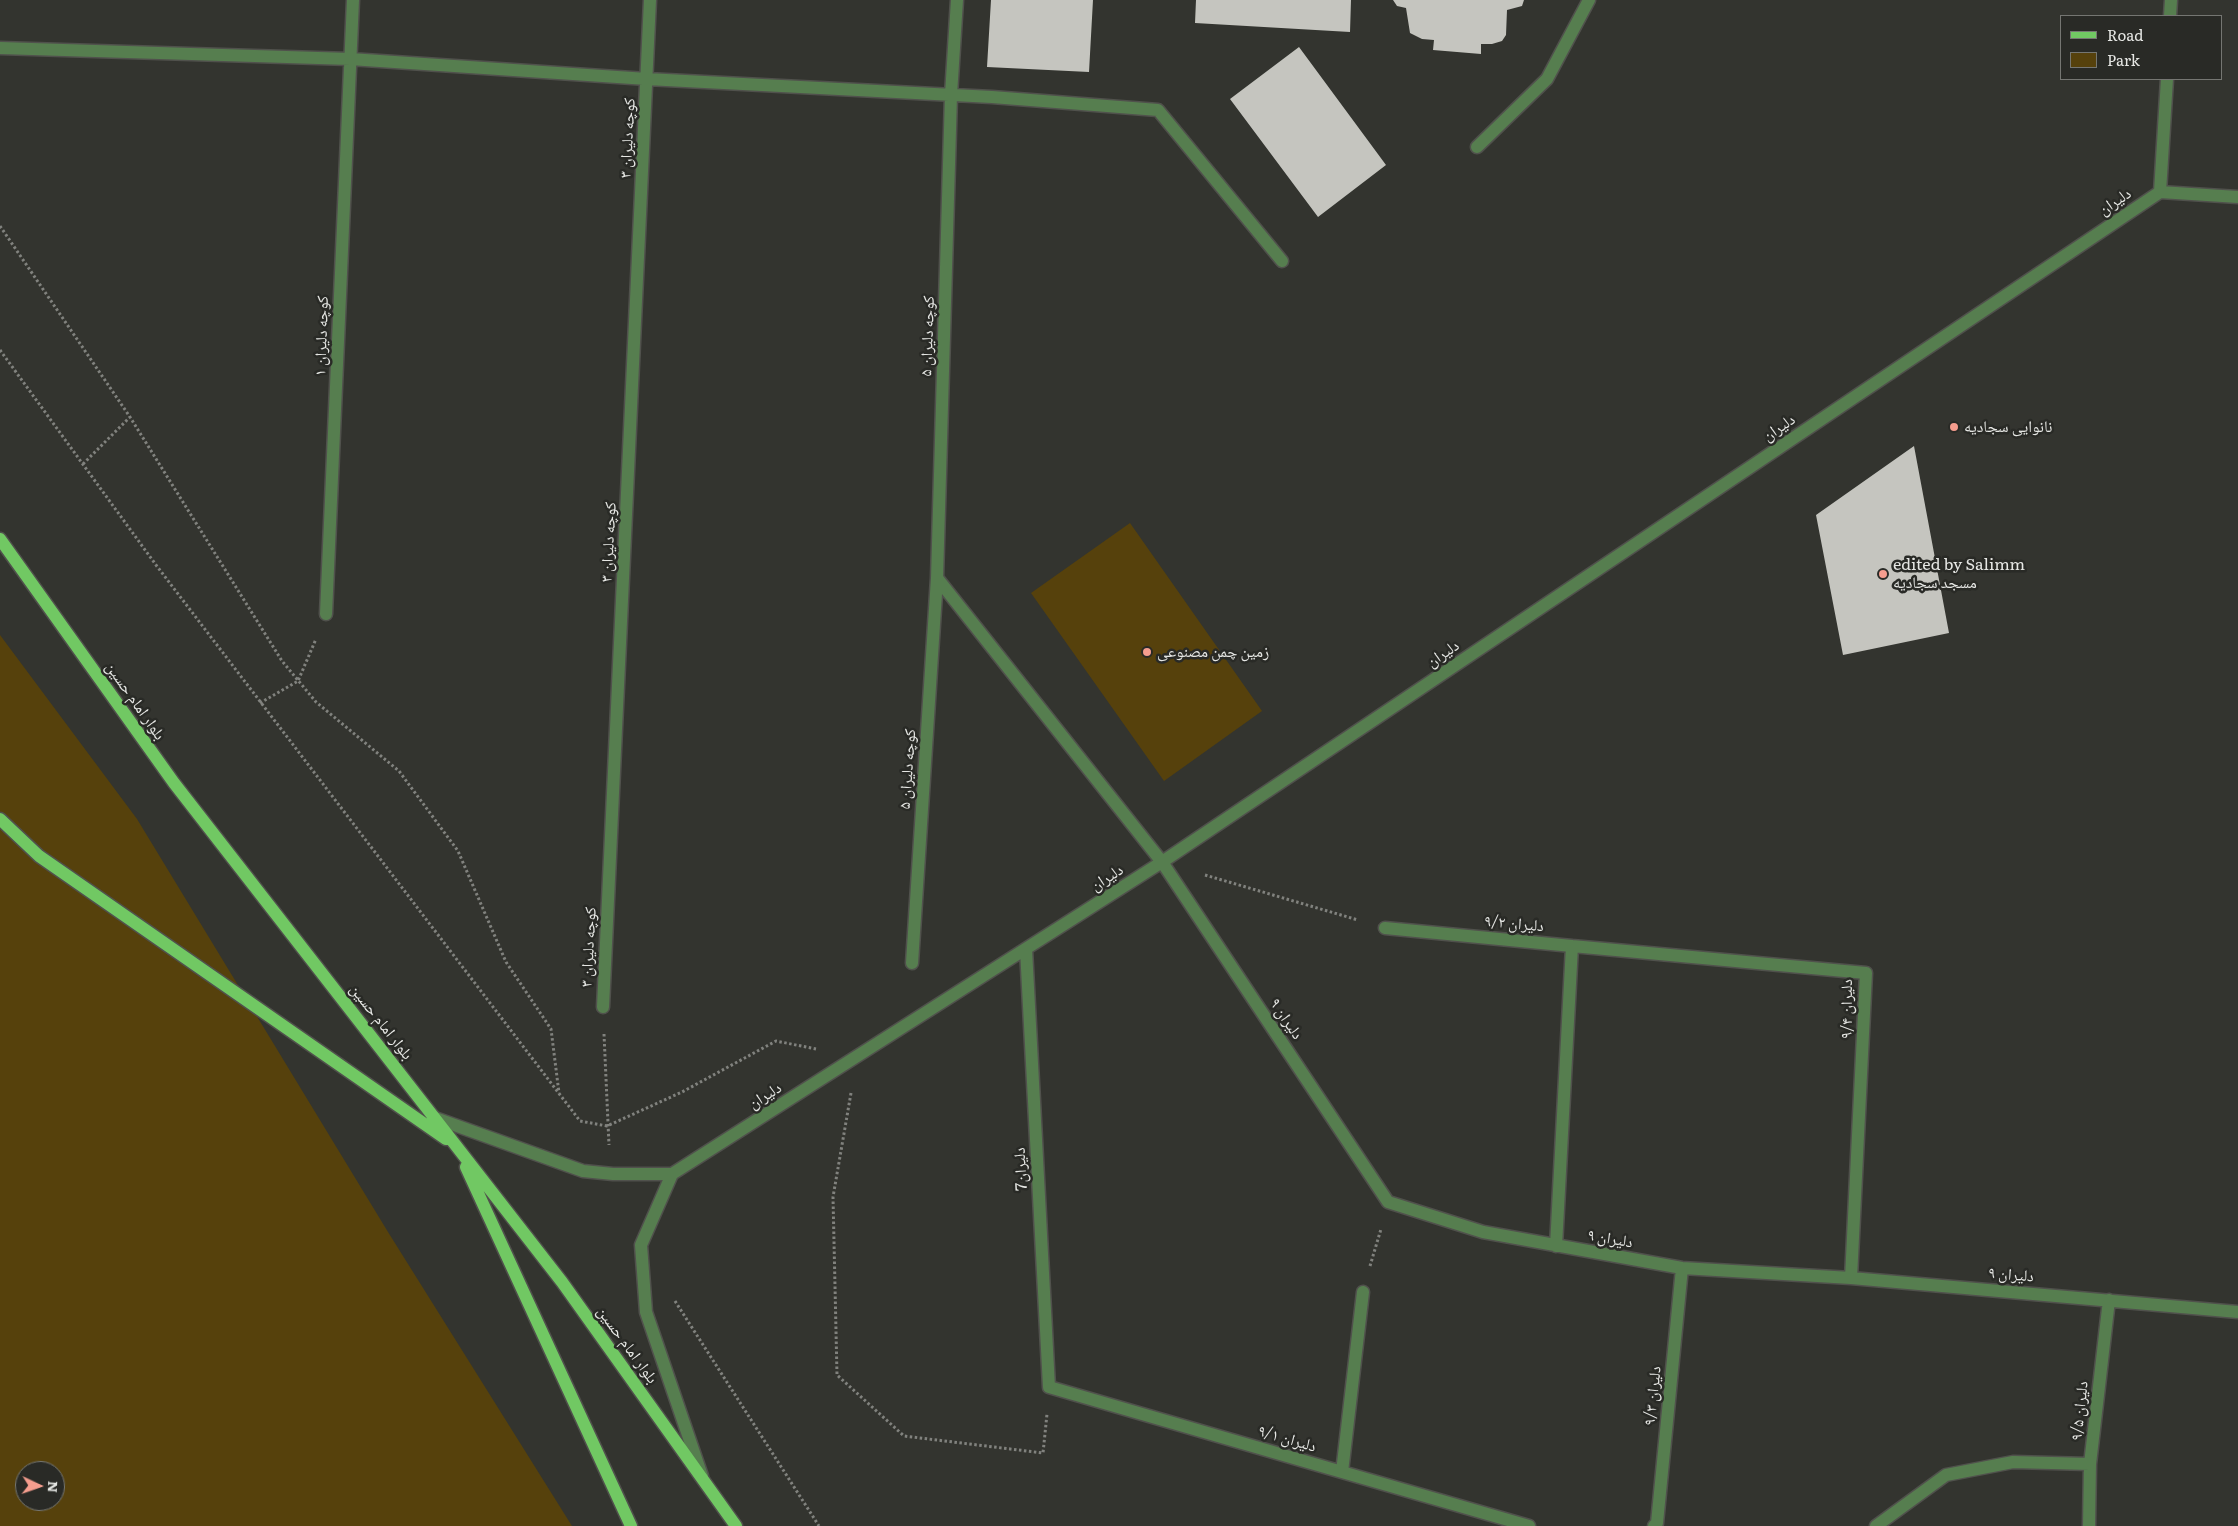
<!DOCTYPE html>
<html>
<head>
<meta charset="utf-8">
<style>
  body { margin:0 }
  #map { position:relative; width:2238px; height:1526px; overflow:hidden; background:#33342f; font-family:Literata,serif }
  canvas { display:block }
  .legend { position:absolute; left:2060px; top:15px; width:162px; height:65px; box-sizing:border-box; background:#292a26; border:1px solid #757672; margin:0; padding:6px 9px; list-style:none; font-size:15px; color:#e6e7e4 }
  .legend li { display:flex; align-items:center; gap:10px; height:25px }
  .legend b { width:25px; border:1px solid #757672 }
  .north { position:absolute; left:15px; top:1461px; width:50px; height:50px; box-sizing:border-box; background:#292a26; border:1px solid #757672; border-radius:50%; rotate:93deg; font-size:14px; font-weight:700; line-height:20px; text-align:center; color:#e6e7e4 }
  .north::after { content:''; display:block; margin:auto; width:18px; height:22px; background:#f59d8e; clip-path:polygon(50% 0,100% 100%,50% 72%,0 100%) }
</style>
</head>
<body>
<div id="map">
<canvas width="2238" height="1526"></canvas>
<ul class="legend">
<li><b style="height:6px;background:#71c863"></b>Road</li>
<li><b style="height:14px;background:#56410c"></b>Park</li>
</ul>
<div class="north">N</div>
</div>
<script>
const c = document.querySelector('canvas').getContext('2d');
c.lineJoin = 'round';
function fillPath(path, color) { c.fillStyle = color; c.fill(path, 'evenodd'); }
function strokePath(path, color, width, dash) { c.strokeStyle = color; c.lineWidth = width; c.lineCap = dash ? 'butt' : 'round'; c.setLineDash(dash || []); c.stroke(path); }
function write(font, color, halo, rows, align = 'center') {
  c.font = font + ' Literata,"Noto Naskh Arabic",serif'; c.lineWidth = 5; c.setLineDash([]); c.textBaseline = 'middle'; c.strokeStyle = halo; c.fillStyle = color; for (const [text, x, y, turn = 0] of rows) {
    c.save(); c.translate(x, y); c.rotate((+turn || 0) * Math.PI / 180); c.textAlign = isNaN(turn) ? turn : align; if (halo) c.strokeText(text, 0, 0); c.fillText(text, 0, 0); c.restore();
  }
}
fillPath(new Path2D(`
  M1130,523l132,188 -98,70 -133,-188z
  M0,635l137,184 251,413 184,294h-572zM25,1471h30v30h-30z`), '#56410c');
fillPath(new Path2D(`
  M991,0h102l-4,72 -102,-5z
  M1196,0h155l-1,32 -155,-9z
  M1393,0h131l-2,6 -15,4 -1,25 -4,6 -10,3h-11v10l-48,-4 1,-10 -12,-1 -12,-6 -4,-25 -9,-2z
  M1299,47l87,118 -68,52 -88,-118z
  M1914,446l35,187 -106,22 -27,-140z`), '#c5c5bf');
const minor = new Path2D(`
  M2170,16l1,-16
  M0,48l350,11 297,20 345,18 166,13 124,151
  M1477,147l70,-68 42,-79
  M2160,192l7,-113
  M937,578l225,284 226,340 95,30 199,36 169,10 387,34
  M326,614l27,-614
  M1385,928l187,18 -16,300
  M1572,946l294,27 -15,305
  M1026,949l23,438 293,85 21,-180
  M912,963l25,-385 14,-483 6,-95
  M603,1007l47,-1007
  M435,1118l148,53 30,3h59l490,-312 998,-670 78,5
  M672,1174l-31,71 5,67 56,164
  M1342,1472l187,54
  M1654,1526l3,-3 25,-255
  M1876,1526l70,-51 67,-13 77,2
  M2089,1526l1,-62 19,-164`);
const major = new Path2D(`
  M0,539l174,244 388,499 174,244
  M0,819l39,37 407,283
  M466,1167l165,359`);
strokePath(minor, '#50514c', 15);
strokePath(major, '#50514c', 15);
strokePath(new Path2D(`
  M0,226l130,191 152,244 34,41 83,69 59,80 48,111 45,67 8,64
  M0,350l156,215 424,556 27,5 75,-34 94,-51 40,8
  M83,464l47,-47
  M260,703l38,-22 18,-42
  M1205,875l153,45
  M604,1034l5,111
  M851,1093l-18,104 4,178 67,61 139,17 4,-39
  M1370,1266l11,-37
  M675,1301l144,225`), '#81827e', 3, [2.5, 2.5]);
strokePath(minor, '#567e4f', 12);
strokePath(major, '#71c863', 12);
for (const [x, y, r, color] of [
  [1954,427,5,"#f59d8e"],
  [1883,574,5,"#f59d8e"],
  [1147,652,5,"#f59d8e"]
]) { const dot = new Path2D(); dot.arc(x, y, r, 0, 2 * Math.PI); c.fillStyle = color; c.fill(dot); strokePath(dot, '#292a26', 2); }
write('16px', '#e6e7e4', '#292a26', [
  ["کوچه دلیران ۳",628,138,-87],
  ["دلیران",2115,202,-34],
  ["کوچه دلیران ۱",322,336,-88],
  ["کوچه دلیران ۵",928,336,-88],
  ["دلیران",1779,428,-34],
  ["کوچه دلیران ۳",609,542,-87],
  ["دلیران",1443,654,-34],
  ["بلوار امام حسین",135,701,55],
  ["کوچه دلیران ۵",908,769,-86],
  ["دلیران",1107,878,-33],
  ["دلیران ۹/۲",1514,924,5],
  ["کوچه دلیران ۳",589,947,-87],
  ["دلیران ۹/۴",1847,1009,-90],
  ["دلیران ۹",1286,1019,56],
  ["بلوار امام حسین",381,1022,52],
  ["دلیران",765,1096,-32],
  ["دلیران7",1021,1169,-93],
  ["دلیران ۹",1610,1239,10],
  ["دلیران ۹",2011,1275,5],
  ["بلوار امام حسین",627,1345,54],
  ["دلیران ۹/۳",1653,1396,-84],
  ["دلیران ۹/۵",2080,1411,-84],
  ["دلیران ۹/۱",1287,1439,16]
]);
write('16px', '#e6e7e4', '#292a26', [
  ["نانوایی سجادیه",1964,427],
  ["edited by Salimm",1893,565],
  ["مسجد سجادیه",1893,583],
  ["زمین چمن مصنوعی",1157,652]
], 'left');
</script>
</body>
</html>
